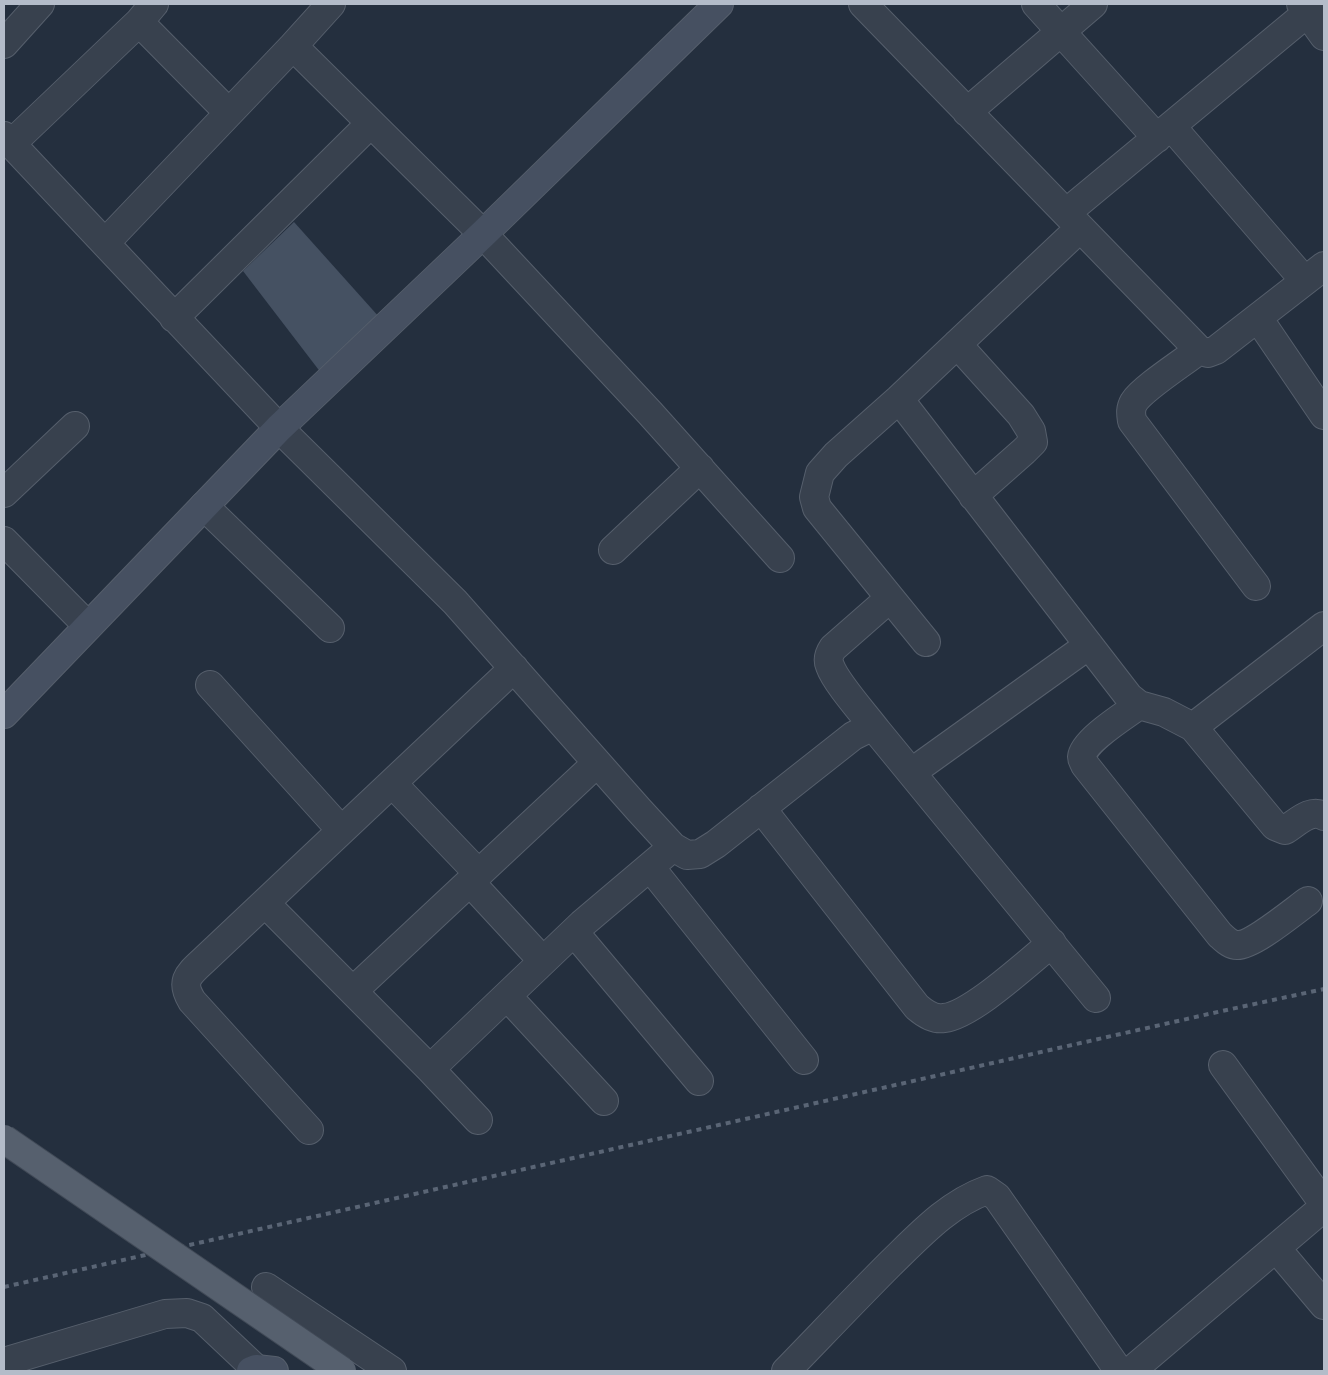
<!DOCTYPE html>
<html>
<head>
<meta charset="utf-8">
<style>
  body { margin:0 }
  #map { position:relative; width:1328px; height:1375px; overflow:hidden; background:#242f3e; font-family:"Source Sans 3",sans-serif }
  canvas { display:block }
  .frame { position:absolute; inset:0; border:5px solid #b4bcc9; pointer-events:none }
</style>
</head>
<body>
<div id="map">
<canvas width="1328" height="1375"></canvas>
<div class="frame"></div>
</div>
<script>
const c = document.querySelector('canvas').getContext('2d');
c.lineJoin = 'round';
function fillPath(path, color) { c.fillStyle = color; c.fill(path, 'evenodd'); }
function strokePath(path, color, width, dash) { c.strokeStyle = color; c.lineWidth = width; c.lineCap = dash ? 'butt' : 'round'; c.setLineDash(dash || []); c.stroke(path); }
fillPath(new Path2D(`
  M294,222l86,96 -52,64 -85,-111z`), '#455162');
const street = new Path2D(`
  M154,4l-15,18 90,91
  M863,4l336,346 9,3 8,-3 108,-84
  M1036,4l121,134
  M1301,4l23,32
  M4,44l36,-40
  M293,46l190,188 167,179 130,145
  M967,112l126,-108
  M1171,126l134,155
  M4,136l275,292 176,174 184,208 34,37 14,8 13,-1 16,-10 137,-108 14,-7 10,2 219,267
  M11,144l128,-122
  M1066,213l252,-209
  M105,243l188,-197 38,-42
  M174,318l197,-195
  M1258,318l66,97
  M957,344l64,71 10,16 2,11 -9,9 -51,45
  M1199,350c-15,12 -56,38 -65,52 -4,7 -3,12 -2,19l124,165
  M899,399l230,298 10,8 25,7 29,15 82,99 10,4c12,-7 25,-22 39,-14
  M4,493l71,-67
  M204,506l126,122
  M4,541l84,85
  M613,550l87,-82
  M926,642l-109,-134 -3,-11 6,-24 16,-18 63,-56 181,-171
  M210,685l131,145
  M1139,705c-12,9 -56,36 -57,52 0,3 2,5 3,8l135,170c5,4 10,10 17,10 15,1 57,-34 71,-44
  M1193,727l131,-101
  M877,731c-12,-16 -41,-48 -47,-65 -3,-7 -1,-12 3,-18l57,-50
  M912,772l177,-127
  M392,783l87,91
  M761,808l156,199c7,6 17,13 27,11 28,-3 84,-56 108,-75
  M650,867l154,193
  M470,882l73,79
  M265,903l165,166 48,51
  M574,932l125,149
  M353,991l244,-228
  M507,996l97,105
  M1223,1065l101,139
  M430,1069l152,-145 91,-77
  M309,1130l-117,-129c-12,-20 -4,-26 11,-40l311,-293
  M1276,1248l48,57
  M266,1287l126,84
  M4,1362l161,-48 22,-1 15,5 54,51
  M786,1371c35,-36 69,-72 104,-107 30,-29 58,-60 97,-74l10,7 122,174
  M1131,1371l193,-164`);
const secondary = new Path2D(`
  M4,714l275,-286 204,-194 236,-230
  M251,1371l5,-2 18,2`);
strokePath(street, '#565f6c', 30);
strokePath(secondary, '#565f6c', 30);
strokePath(street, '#38414e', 28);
strokePath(secondary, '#465061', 28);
strokePath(new Path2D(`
  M4,1287l1218,-276 102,-22`), '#5a6575', 4, [5, 5]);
const primaryBridge = new Path2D(`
  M4,1139l338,232`);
strokePath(primaryBridge, '#414a57', 30, []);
strokePath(primaryBridge, '#56606e', 28);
</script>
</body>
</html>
